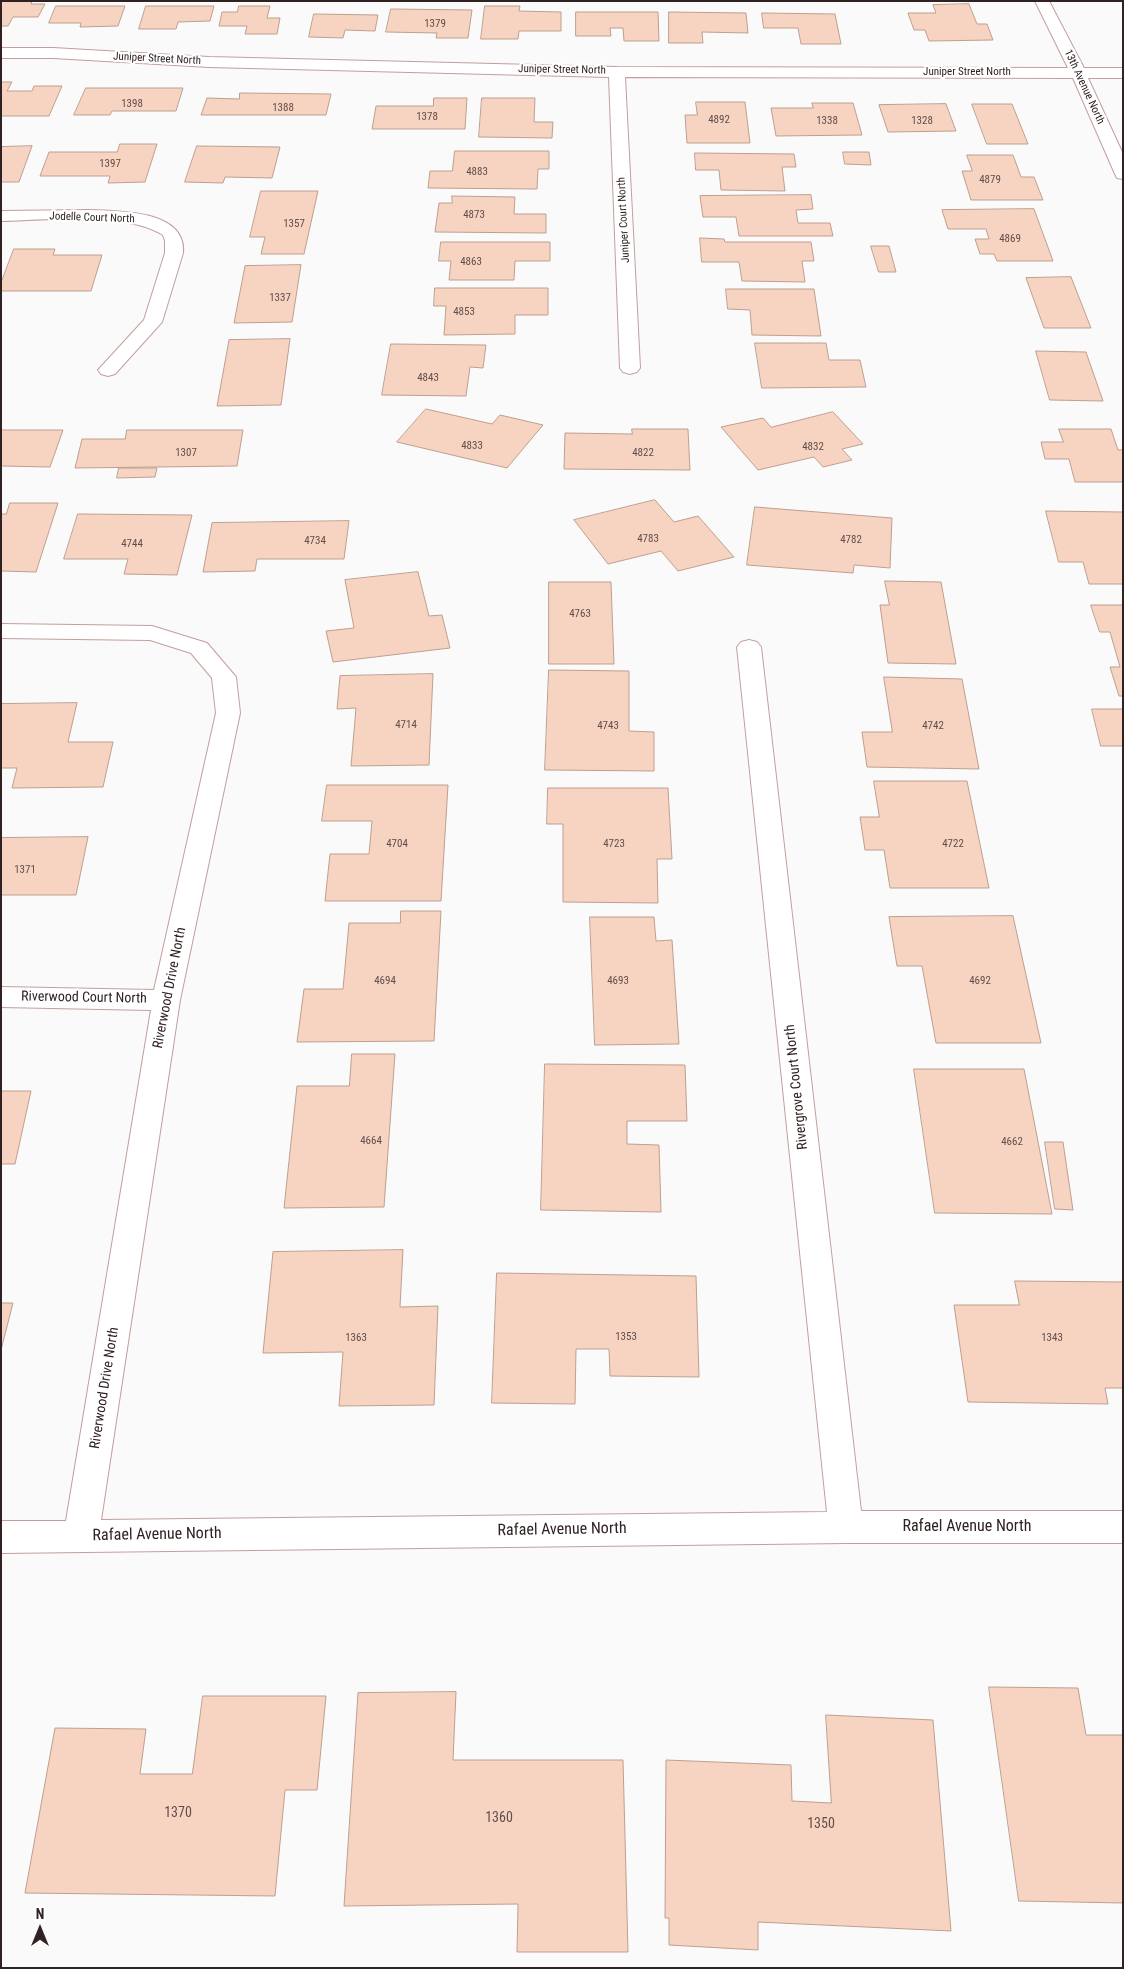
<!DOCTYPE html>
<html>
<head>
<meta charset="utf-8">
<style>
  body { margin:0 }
  #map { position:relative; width:1124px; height:1969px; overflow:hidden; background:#fafafa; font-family:"Roboto Condensed",sans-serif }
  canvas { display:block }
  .frame { position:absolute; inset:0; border:2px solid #302222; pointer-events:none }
  .north { position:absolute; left:15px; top:1904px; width:50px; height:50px; -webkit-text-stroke:4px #fff; paint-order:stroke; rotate:0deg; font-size:14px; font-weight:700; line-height:20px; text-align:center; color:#302222 }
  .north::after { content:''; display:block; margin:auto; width:18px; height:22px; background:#302222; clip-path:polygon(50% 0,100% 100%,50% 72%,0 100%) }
</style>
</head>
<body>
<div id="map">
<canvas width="1124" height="1969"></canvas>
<div class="frame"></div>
<div class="north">N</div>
</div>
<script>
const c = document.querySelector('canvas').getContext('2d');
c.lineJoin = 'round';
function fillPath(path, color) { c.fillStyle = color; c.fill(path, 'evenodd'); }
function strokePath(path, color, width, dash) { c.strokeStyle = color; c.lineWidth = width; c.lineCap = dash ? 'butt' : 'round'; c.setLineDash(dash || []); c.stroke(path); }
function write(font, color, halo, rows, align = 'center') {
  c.font = font + ' "Roboto Condensed",sans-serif'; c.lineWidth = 4.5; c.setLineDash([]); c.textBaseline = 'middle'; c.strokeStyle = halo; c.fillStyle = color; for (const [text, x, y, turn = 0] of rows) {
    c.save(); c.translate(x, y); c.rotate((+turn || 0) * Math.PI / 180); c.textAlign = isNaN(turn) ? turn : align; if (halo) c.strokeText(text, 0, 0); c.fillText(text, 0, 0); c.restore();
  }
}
const building = new Path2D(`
  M1,1h31l-1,3h14l-7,13h-25l-5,9h-7z
  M969,4l8,20h10l6,16 -64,1 -4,-11h-11l-6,-17h28l-3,-8z
  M56,6h69l-7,20 -38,1 1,-4h-32z
  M146,6h68l-4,15 -32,1 -2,7h-37z
  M239,6h31l-3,12h13l-3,16h-32l2,-8h-28l3,-14h15z
  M485,6h35l-1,5 42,1v19h-42l-1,8h-37z
  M391,9l81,1 -4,28h-32l1,-5 -51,-1z
  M576,12h82l1,29h-35l-1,-13h-13l1,8h-35z
  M669,12l77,1 2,20 -46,-1 1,11h-34z
  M762,13l73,1 6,30h-40l-3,-16h-34z
  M314,14l64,1 -3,16 -30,-1 -2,8 -34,-1z
  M1,82h11l-5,9h25l2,-5h28l-13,30h-48z
  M86,88h97l-7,23h-64l-2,4h-36z
  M240,93l91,1 -5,21h-125l6,-17 32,1z
  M434,98h33l-2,31h-93l4,-23h57z
  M482,98h53l-1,24h19l-1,16 -73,-1z
  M696,102h49l5,41h-63l-2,-28h12z
  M812,103h41l9,32 -86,1 -5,-28h42z
  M946,104l10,27 -68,1 -9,-27z
  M972,104h40l16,40h-41z
  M120,144h37l-12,38 -37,1 2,-7h-70l9,-24h68z
  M32,146l-13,36h-18v-35z
  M197,146l83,1 -8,31 -47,-1 -2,6 -38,-1z
  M455,151h94v18h-11l-1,20 -109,-1 2,-17h22z
  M843,152h26l2,13 -26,-1z
  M695,153l99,1 2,13h-14l3,24 -64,-1 -2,-20h-23z
  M967,155h46l8,22h13l9,23h-72l-9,-29h10z
  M261,191h57l-14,63h-43l4,-17h-15z
  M811,195l2,14 -17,1 2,13h32l3,13h-94l-3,-19h-33l-3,-21z
  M452,196l63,1 -1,17h32v19l-111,-1 4,-29h13z
  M1034,209l19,52h-56l-3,-7h-14l-5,-15h14l-3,-10h-38l-6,-19z
  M700,238l24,1 1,3h86l3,19h-12l3,21 -63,-1 -3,-19h-37z
  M441,242h109v19h-35l-1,19h-65l2,-19h-12z
  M871,246h18l7,26h-17z
  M14,249h41l-2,6h49l-11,36h-90v-8z
  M301,265l-9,57 -58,1 11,-57z
  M1071,277l20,51h-47l-18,-50z
  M435,288h113v27h-33v19l-71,1 2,-29h-12z
  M726,289h88l7,47 -69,-1 -2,-25 -22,-1z
  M290,339l-9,66 -64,1 12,-66z
  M755,343h71l3,17h31l6,27 -104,1z
  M391,344l95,1 -3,23 -13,-1 -4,29 -84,-1z
  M1036,351l50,1 17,49 -53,-1z
  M426,409l66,15 8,-9 43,10 -36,43 -110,-26z
  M833,412l30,32 -21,5 10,11 -29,7 -9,-10 -56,13 -37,-43 42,-9 8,9z
  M632,429h56l2,41 -126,-1 1,-36 67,1z
  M1059,429h52l7,21h5v32h-48l-6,-23h-24l-4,-17h22z
  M1,430h62l-13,37 -49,-1z
  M127,430h116l-6,36 -162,2 7,-29h43z
  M119,468h38l-2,9 -38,1z
  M655,500l19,22 24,-6 36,41 -56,14 -17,-20 -53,13 -34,-44z
  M10,503h48l-22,69 -35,-1v-57h5z
  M755,507l137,11 -2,50 -36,-3 -1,8 -106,-8z
  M1046,511l77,1v72h-34l-6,-22h-24z
  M78,514l114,1 -15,60 -53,-1 4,-15h-64z
  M349,521l-5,38h-87l-2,12 -52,1 9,-49z
  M418,572l11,44 13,-1 8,33 -117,14 -7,-31 28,-3 -9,-48z
  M885,581l56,1 15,82 -68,-1 -8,-58h9z
  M549,582h62l3,82h-65z
  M1091,605h32v91h-4l-9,-29h10l-10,-35h-10z
  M549,670l80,1v60l25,1v39l-109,-1z
  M433,674l-4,91 -78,1 5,-58 -19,1 3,-33z
  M884,677l78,2 17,90 -112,-2 -5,-35h30z
  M77,703l-9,39h45l-10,45 -91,1 5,-20h-16v-64z
  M1092,709h31v37h-22z
  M874,781h93l22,107h-99l-6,-38h-19l-5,-33h19z
  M327,785h121l-7,116h-116l5,-47h39l3,-33h-50z
  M548,788h120l4,71h-15l1,44 -95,-1v-78h-16z
  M88,837l-12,58h-75v-57z
  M401,911h40l-7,130 -137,1 7,-53h39l6,-66h51z
  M1013,916l28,127h-105l-14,-77h-25l-8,-49z
  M590,917h64l2,24 16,-1 7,104 -84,1z
  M352,1054h43l-11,153 -100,1 13,-122h52z
  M545,1064l140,1 2,56h-60v23l32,1 2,67 -120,-2z
  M914,1069h110l28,145 -117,-1z
  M1,1091h30l-16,73h-14z
  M1045,1142h18l10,68 -18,-1z
  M403,1250l-3,57 38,-1 -4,99 -95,1 4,-54 -80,1 10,-101z
  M497,1273l199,3 3,101 -89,-1 -1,-27h-33l-1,55 -83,-1z
  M1015,1281l108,1v106h-18l3,16 -140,-2 -14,-97h65z
  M1,1303h12l-12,47z
  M989,1687l89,1 8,47h37v168l-104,-2z
  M456,1692l-3,68h170l5,192h-111l1,-48 -174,2 14,-213z
  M203,1696h123l-9,94h-32l-10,106 -250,-3 30,-165 91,1 -6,45h52z
  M826,1715l107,5 18,211 -193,-9v28l-89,-5v-27h-4l1,-158 125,5 1,36 39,2z`);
fillPath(building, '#f7d3c1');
strokePath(building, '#be9f8f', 1);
const minor = new Path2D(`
  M1035,1h14l35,67h39v10h-35l35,76v25l-6,-1 -2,-4 -42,-96 -448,-1 15,291 -3,4 -7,2 -7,-2 -3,-4 -11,-291 -400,-10 -156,-9h-52v-10h52l156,9 408,10 451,1z
  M89,210c30,1 98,0 94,43l-21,69 -47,52 -7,2 -7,-2 -3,-4 46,-50 21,-67v-12l-2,-6c-39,-24 -116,-15 -162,-14v-10z
  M1,624l151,2 55,17 29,34 4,36 -60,287 -79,520 726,-8 -90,-865 4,-5 8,-2 8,2 4,5 100,864h262v32h-277l-845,10v-32h65l85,-511 -150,-3v-20l153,3 62,-277 -4,-35 -21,-25 -41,-13 -149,-2z`);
strokePath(minor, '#c39e9c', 2);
fillPath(minor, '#fff');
write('11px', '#624e4a', null, [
  ["1379",435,24],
  ["1398",132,104],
  ["1388",283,108],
  ["1378",427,117],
  ["4892",719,120],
  ["1338",827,121],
  ["1328",922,121],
  ["1397",110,164],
  ["4883",477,172],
  ["4879",990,180],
  ["4873",474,215],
  ["1357",294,224],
  ["4869",1010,239],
  ["4863",471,262],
  ["1337",280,298],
  ["4853",464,312],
  ["4843",428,378],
  ["4833",472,446],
  ["4832",813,447],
  ["1307",186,453],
  ["4822",643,453],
  ["4783",648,539],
  ["4782",851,540],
  ["4734",315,541],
  ["4744",132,544],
  ["4763",580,614],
  ["4714",406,725],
  ["4743",608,726],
  ["4742",933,726],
  ["4704",397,844],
  ["4723",614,844],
  ["4722",953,844],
  ["1371",25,870],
  ["4694",385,981],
  ["4693",618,981],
  ["4692",980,981],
  ["4664",371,1141],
  ["4662",1012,1142],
  ["1353",626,1337],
  ["1363",356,1338],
  ["1343",1052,1338]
]);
write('11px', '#302222', '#fff', [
  ["Juniper Street North",157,59,3],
  ["Juniper Street North",562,70,1],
  ["Juniper Street North",967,72],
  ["13th Avenue North",1084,87,65],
  ["Jodelle Court North",92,218,2],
  ["Juniper Court North",624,220,-93]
]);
write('14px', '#302222', '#fff', [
  ["Riverwood Drive North",170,988,-79],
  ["Riverwood Court North",84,998,1],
  ["Rivergrove Court North",797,1087,-96],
  ["Riverwood Drive North",105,1388,-81]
]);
write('14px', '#624e4a', null, [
  ["1370",178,1813],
  ["1360",499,1818],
  ["1350",821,1824]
]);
write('16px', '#302222', '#fff', [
  ["Rafael Avenue North",967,1527],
  ["Rafael Avenue North",562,1530,-1],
  ["Rafael Avenue North",157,1535,-1]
]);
</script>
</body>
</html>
